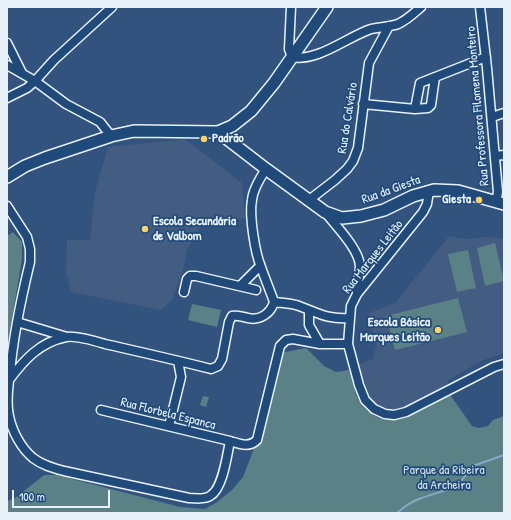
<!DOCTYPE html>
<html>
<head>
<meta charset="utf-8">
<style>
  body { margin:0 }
  #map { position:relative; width:511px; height:520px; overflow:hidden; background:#32537d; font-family:"Patrick Hand",sans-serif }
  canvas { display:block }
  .frame { position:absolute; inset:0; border:8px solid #e8f1f8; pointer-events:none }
  .scale { position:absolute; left:12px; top:490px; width:98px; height:18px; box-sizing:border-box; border:2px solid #e8f1f8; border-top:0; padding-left:5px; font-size:12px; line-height:14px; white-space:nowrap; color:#e8f1f8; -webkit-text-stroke:3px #1f4a7a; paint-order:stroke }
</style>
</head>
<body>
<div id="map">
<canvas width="511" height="520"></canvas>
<div class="frame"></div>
<div class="scale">100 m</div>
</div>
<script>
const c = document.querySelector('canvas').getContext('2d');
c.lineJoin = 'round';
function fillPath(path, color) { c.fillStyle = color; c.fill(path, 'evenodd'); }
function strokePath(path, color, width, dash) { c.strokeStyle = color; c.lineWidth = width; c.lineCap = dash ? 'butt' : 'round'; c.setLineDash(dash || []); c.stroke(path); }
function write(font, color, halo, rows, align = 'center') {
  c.font = font + ' "Patrick Hand",sans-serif'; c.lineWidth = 3.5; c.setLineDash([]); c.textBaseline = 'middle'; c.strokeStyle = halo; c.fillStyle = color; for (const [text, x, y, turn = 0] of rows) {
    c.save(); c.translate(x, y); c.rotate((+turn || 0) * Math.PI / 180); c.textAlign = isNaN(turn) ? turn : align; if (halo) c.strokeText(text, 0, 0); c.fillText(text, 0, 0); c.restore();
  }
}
fillPath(new Path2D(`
  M185,139l57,44 3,36h-40l-18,31 -4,20 -11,30 -11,10 -90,-18 -5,-20 1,-32h23l5,-48 13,-45z
  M449,236l18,3 15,-2 22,1v115l-23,8 -34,20 2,3 -45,24 -15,1 -11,-4 -9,-8 -10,-33 13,-4 4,-14 -7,-33 26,-10z`), '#435c81');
fillPath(new Path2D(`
  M13,232l9,10v17l-15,89v-112z
  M495,243l9,38 -19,5 -8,-38z
  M468,250l8,38 -19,4 -9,-38z
  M458,298l9,34 -72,18 -9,-34z
  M192,304l29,6 -4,17 -29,-7z
  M306,348l18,18 12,6 13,-2c3,9 5,20 9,29 3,6 7,10 12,14 27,20 54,-9 79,-18l2,1 21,30 7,2 9,-2 5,-6 11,-4v97h-497v-12l7,-2 30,-24h13l123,32 25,2 12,-7 15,-12 11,-13 17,-44 20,-80z
  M203,396l6,1 -3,10 -6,-2z`), '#5a8186');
strokePath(new Path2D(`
  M397,513c7,-6 13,-11 22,-14 22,-9 41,-7 51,-32l34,-12`), '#87a8c6', 2);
const street = new Path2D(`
  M291,7l-2,42 3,8c26,5 55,-20 79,-28 8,-2 19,-2 27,-5 9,-4 16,-11 23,-17
  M480,7l7,61 11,124 -2,10
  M7,43l15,30
  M7,65l28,16 31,23 34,18 11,14
  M7,98l20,-10 8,-7 19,-21 58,-53
  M363,104l52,5 5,-26 66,-26
  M415,109l13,-1 3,-3 4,-28
  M492,117l12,-4
  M495,156l9,-1
  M266,169c-6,9 -13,20 -14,31 -3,15 3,53 9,67 4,12 9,23 13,35 7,1 14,1 22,3 21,7 30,15 54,13
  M429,191l-2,13 -4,8 -66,82 -6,12 -3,38 11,41 6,15 9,9 11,5 9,1 12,-3 88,-45 10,-3
  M309,200l26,-20 12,-11 6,-8 5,-13 11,-85 20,-37
  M7,206l20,31 3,12v13c-9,37 -17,74 -20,112 -2,13 -4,29 -1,42 3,15 12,32 24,42 9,7 20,10 31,13l125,27c7,0 15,2 21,-2 13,-7 17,-41 20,-55 10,3 19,7 27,-1l23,-94 6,-6 7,-1 27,5h28
  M325,212c11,14 34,37 35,54 0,10 -4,19 -3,28
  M240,286l20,-20
  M184,292l3,-13 3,-3h6l60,14
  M309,311v14l11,19
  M17,322l50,15
  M9,380c15,-20 31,-38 57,-43 10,-2 29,4 39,7 35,8 71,16 106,25l7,-3 4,-7 7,-37 3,-6c6,-1 10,1 16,2 12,3 23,-5 26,-16
  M101,410l129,31
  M169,426l12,-49 -3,-16`);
const secondary = new Path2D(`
  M218,132l48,37 59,43 17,6 19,-2 23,-6 29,-14 21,-6 24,1 46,13
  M7,177l18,-11 20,-8 66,-22 23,-5 84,1 14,-6 19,-15 23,-28 53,-76`);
strokePath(street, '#e8f1f8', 11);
strokePath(secondary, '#e8f1f8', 14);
strokePath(street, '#1f4a7a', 8);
strokePath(secondary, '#1f4a7a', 11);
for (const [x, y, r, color] of [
  [204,139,4,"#ffd166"],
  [479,200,4,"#ffd166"],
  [145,229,4,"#ffd166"],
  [438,330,4,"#ffd166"]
]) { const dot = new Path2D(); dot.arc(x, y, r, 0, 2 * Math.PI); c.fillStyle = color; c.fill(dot); strokePath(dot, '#1f4a7a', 1.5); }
write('13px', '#e8f1f8', '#1f4a7a', [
  ["Rua Professora Filomena Monteiro",478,106,-95],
  ["Rua do Calvário",348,118,-81],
  ["Rua da Giesta",391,190,-20],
  ["Rua Marques Leitão",373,257,-52],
  ["Rua Florbela Espanca",168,414,14]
]);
write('bold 13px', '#e8f1f8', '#1f4a7a', [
  ["Padrão",212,139],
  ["Giesta",471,200,"right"],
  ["Escola Secundária",153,222],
  ["de Valbom",153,237],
  ["Escola Básica",430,323,"right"],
  ["Marques Leitão",430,338,"right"]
], 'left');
write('13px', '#d3e0e7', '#1f4a7a', [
  ["Parque da Ribeira",444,471],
  ["da Archeira",444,486]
]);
</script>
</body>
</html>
